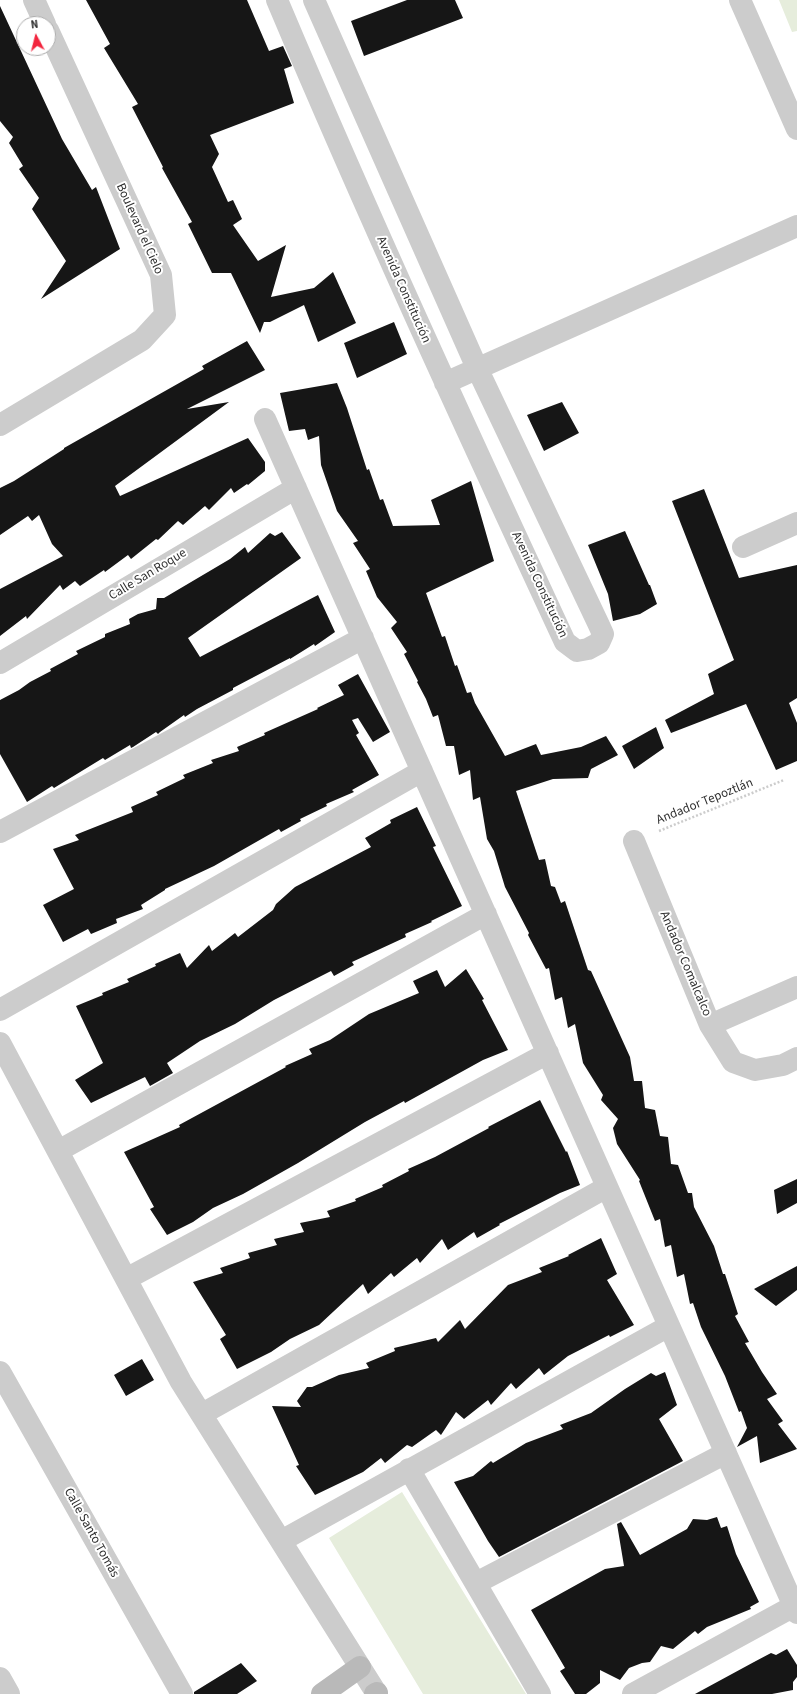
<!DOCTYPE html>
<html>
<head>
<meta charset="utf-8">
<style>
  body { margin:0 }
  #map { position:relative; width:797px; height:1694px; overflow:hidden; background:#fff; font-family:"Source Sans 3",sans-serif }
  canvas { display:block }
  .north { position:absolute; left:16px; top:16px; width:40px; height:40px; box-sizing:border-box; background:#fff; border:1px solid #acacac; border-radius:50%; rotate:353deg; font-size:11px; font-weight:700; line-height:16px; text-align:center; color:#2f2f2f }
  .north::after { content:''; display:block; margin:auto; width:14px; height:18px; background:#f2253e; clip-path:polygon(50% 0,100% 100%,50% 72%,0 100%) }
</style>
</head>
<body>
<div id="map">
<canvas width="797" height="1694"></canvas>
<div class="north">N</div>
</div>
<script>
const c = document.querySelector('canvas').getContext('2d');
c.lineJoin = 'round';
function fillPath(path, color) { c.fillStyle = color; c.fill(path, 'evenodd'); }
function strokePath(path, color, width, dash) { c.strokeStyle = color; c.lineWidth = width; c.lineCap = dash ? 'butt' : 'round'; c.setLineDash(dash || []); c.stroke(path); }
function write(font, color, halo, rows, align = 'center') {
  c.font = font + ' "Source Sans 3",sans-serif'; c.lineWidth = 4; c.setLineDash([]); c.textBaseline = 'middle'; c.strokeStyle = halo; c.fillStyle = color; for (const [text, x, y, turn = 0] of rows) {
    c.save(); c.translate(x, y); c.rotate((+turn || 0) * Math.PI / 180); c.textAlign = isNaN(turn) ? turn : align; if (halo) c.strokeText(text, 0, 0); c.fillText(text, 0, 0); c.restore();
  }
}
fillPath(new Path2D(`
  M779,0h18v31l-5,1z
  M402,1492l124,202h-103l-94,-156z`), '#e6eddc');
fillPath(new Path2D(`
  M86,0h161l22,51 14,-5 9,20 -8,3 10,34 -84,32 9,19 -7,13 16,35 5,-2 9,19 -9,6 25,36 28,-16 -15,52 43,-9 19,-16 23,51 -38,19 -14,-37 -34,17h-6l-4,11 -29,-60h-19l-24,-49 4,-2 -30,-54 1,-1 -31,-60 6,-3 -34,-56 6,-4z
  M407,0h48l8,18 -99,38 -13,-35z
  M0,6l62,133 30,51 4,-3 24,62 -79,50 25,-38 -34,-52 7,-11 -20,-29 4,-3 -14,-23 4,-6 -13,-16z
  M394,322l13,32 -50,24 -13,-35z
  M247,341l18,29 -78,39 42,-7 -114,84 5,10 128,-58 17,24v9l-17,14 -1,-1 -13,9 -3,-5 -22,22 -4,-4 -22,19 -5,-4 -20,19 -2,-1 -25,20 -3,-4 -23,17 -1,-2 -24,16 -5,-5 -12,9 -3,-5 -33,34 -1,-3 -26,20v-47l63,-33 -11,-12 -13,-29 -7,6 -4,-5 -28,19v-47l14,-7 50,-32v-1l140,-79 -2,-3z
  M337,383l10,25 20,62 2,-1 11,31 3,-1 10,27 47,-1 -9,-25 40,-19 23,80 -68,32 16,44 3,-1 10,30 2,-1 10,28 4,-1 4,11 30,53 31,-12 5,11 40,-8 25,-11 12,19 -27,14 -3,9 -35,1 -37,12 23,69 6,-1 6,27 4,1 6,16 4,-2 23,69 3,1 39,86 4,24h8l3,27 10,2 5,26 8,1 3,27 7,1 10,28h4l2,14 20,39 9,28h2l13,40 -3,2 14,26 -4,1 17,29 15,22 -10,5 16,22 -5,3 19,25 -37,14 -3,-27 -20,11 10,-19 -6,-17 -2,1 -14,-36 -24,-49 -8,-24 -3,1 -6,-30 -7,3 -6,-32 -6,2 -5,-28 -5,2 -16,-40 1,-1 -23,-36 -4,-16 5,-9 -17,-19 2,-5 -20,-32 -8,-39 -7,4 -6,-31 -7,3 -6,-32 -3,1 -18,-34 1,-2 -24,-46 -11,-36 -7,-12 -7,-42 -7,3 -3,-30 -11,5 -5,-29h-8l-8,-31 -5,2 -7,-18 -9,-17 1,-1 -14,-27 3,-2 -16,-24 6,-6 -20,-25 -11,-26 4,-2 -17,-26 5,-2 -21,-30 -16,-46 -2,-29 -11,4 -3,-11 -16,2 -9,-38z
  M562,402l17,31 -35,18 -17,-36z
  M704,489l35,89 58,-13v133l-8,5 8,20v38l-21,9 -30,-66 -75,29 -6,-13 49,-26 -6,-20 26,-14 -62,-159z
  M625,531l24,54h1l7,19 -17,10 -27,7 -5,-27 -20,-49z
  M282,532l19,26 -113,80 12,19 118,-62 17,37 -20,14 -1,-2 -24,15v-1l-57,30v2l-36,19 -12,8 -1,-2 -24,17 -2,2 -2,-2 -23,15 -2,1 -1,-3 -25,15 -2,-2 -49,30 -2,-2 -25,16 -27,-48v-54l19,-10 11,-8 21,-11 -1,-2 28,-15 -2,-3 29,-14v-3l25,-10 -1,-5 9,-5 18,-5 1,-11h7l66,-39 15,-12 3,6 22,-20 5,3z
  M358,674l32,58 -17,10 -15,-24 -6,2 7,13 -3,2 23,40 -27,15 2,2 -28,12 1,2 -27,13 1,2 -20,11 -2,-3 -65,37 -49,23v1l-24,15 2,4 -27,10 1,4 -26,11 -3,-5 -25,13 -20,-37 31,-16 -21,-40 26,-9 -4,-5 58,-23 -2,-5 27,-12 -2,-3 29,-14 -2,-3 30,-12 -2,-3 28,-9 -2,-4 28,-12 -1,-2 54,-24 -1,-1 27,-13 -6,-10z
  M656,727l8,21 -30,21 -12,-23z
  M417,807l19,39 -3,1 29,59 -31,15 1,1 -27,12 1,3 -54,25 2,3 -20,11 -3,-5 -57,29 -39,24 -35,17 -33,22 6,10 -23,13 -5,-9 -54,26 -16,-23 28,-17 -27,-57 27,-11 -1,-2 27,-11 -2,-3 29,-13 -1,-2 25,-11 7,15 22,-23 3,6 23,-18 3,4 35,-27 3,-6 19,-17 76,-40 -6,-9 26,-15 -1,-3z
  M466,969l18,30 -2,1 26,50 -25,10 -78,43 -1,-2 -39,21 -67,41 -55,31 -30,14 -20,14 -26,13 -17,-26 4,-2 -30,-55 56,-25 -1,-2 107,-58 -1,-1 27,-12 -3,-5 21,-9 39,-26 50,-21 -6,-12 24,-11 8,17z
  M540,1100l26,52 1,-1 13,34 -20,8 -61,31 1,1 -23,13 -3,-6 -26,18 -6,-11 -22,24 -3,-5 -23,19 -3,-4 -23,21 -5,-10 -44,41 -29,14 -19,13 -34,17 -17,-30 6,-4 -33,-53 30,-9 -3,-5 30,-10 -2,-5 29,-8 -3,-6 30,-7 -4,-9 30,-6 -3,-6 29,-10 -1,-2 28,-12 -1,-2 27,-14 -1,-2 27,-12 54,-29 -1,-1z
  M797,1179v24l-20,11 -3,-24z
  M601,1238l16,36 -10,6 27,45 -24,12 -1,-2 -41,21 -24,19 -5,-7 -23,21 -5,-6 -20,22 -3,-5 -24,19 -8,-7 -15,23 -5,-5 -24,17 -5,-2 -22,18 -4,-5 -18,14 -48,23 -19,-29 3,-1 -27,-59 29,1 -4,-6 10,-14h5l27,-12 30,-7 -3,-5 29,-12 -1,-3 42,-10 2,4 22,-22 5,9 43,-44 34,-13 -3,-4 30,-12 -1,-1z
  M797,1266v24l-21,16 -22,-17z
  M142,1359l12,21 -28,16 -12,-21z
  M665,1372l12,33 -18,14 24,42 -184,96 -11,-16 -34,-59 19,-6 18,-15 2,2 33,-20 37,-14 -3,-4 31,-12 34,-24 26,-16 5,3z
  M717,1517l4,11 6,-2 9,28 23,48 -9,5 1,2 -44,18 -9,7 -3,-3 -22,18 -12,-3 -11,16 -8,1 -13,5 -9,12 -20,-10v13l-14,11h-11l-15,-23 5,-3 -34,-58 74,-41 19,-3 -7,-42 4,-2 19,33 47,-26 6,-10 14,1z
  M787,1649l10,16v12l-4,5v8l-21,4h-77l59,-32 17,-9 5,2z
  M241,1663l16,18 -20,13h-43v-2z`), '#161616');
strokePath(new Path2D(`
  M659,831l125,-51`), '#ccc', 2.5, [2, 2]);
strokePath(new Path2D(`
  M34,0l11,24
  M277,0c91,216 189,429 288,642l12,9 11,-2 11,-6 4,-9 -5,-11 -121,-255 -163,-368
  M740,0l57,129
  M445,383l352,-157
  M265,419l532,1194
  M0,425l142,-85 23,-25 -4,-40 -113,-245
  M743,547l54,-24
  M0,663l296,-175
  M0,832l363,-194
  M634,841l76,184 23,37 22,8 28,-5 14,-7
  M0,1010l422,-239
  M710,1025l87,-38
  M0,1043l181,339 196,312
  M58,1151l428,-237
  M126,1279l422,-226
  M0,1372l182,322
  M202,1414l405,-227
  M409,1469l131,225
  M281,1541l388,-215
  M476,1583l250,-130
  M0,1678l9,16
  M633,1694l161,-88`), '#ccc', 22);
strokePath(new Path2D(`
  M322,1694l38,-27
  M375,1694l2,-1`), '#b9b9b9', 22);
write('13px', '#2f2f2f', '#fff', [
  ["Boulevard el Cielo",139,229,66],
  ["Avenida Constitución",403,290,66],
  ["Calle San Roque",148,575,-31],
  ["Avenida Constitución",539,585,65],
  ["Andador Tepoztlán",705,802,-22],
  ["Andador Comalcalco",685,964,67],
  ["Calle Santo Tomás",91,1533,61]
]);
</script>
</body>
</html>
